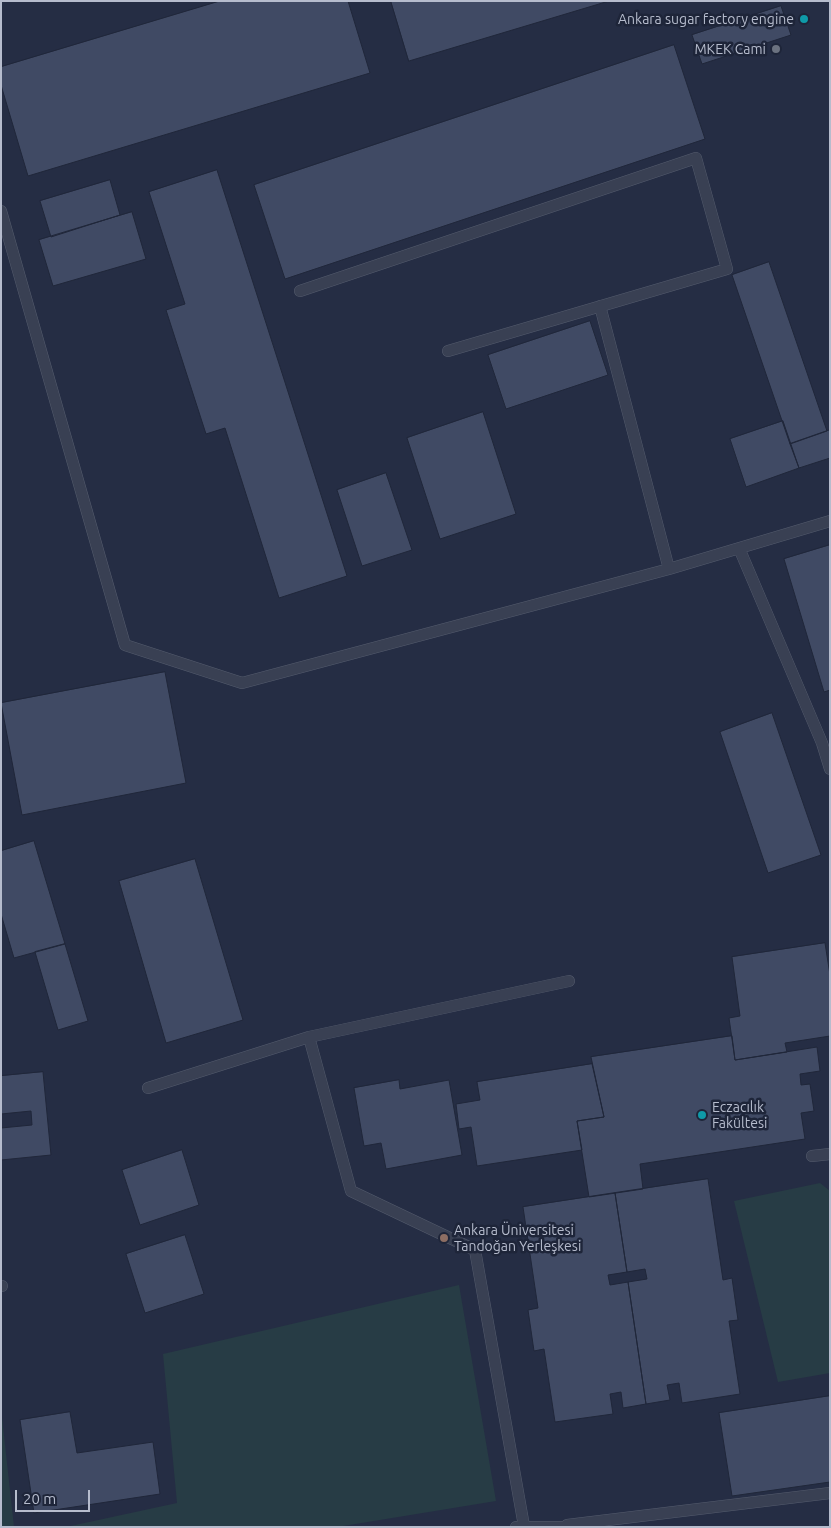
<!DOCTYPE html>
<html>
<head>
<meta charset="utf-8">
<style>
  body { margin:0 }
  #map { position:relative; width:831px; height:1528px; overflow:hidden; background:#252d44; font-family:Ubuntu,sans-serif }
  canvas { display:block }
  .frame { position:absolute; inset:0; border:2px solid #b6bccd; pointer-events:none }
  .scale { position:absolute; left:15px; top:1490px; width:75px; height:22px; box-sizing:border-box; border:2px solid #b6bccd; border-top:0; padding-left:6px; font-size:15px; line-height:18px; white-space:nowrap; color:#b6bccd; -webkit-text-stroke:4px #1e2539; paint-order:stroke }
</style>
</head>
<body>
<div id="map">
<canvas width="831" height="1528"></canvas>
<div class="frame"></div>
<div class="scale">20 m</div>
</div>
<script>
const c = document.querySelector('canvas').getContext('2d');
c.lineJoin = 'round';
function fillPath(path, color) { c.fillStyle = color; c.fill(path, 'evenodd'); }
function strokePath(path, color, width, dash) { c.strokeStyle = color; c.lineWidth = width; c.lineCap = dash ? 'butt' : 'round'; c.setLineDash(dash || []); c.stroke(path); }
function write(font, color, halo, rows, align = 'center') {
  c.font = font + ' Ubuntu,sans-serif'; c.lineWidth = 5; c.setLineDash([]); c.textBaseline = 'middle'; c.strokeStyle = halo; c.fillStyle = color; for (const [text, x, y, turn = 0] of rows) {
    c.save(); c.translate(x, y); c.rotate((+turn || 0) * Math.PI / 180); c.textAlign = isNaN(turn) ? turn : align; if (halo) c.strokeText(text, 0, 0); c.fillText(text, 0, 0); c.restore();
  }
}
fillPath(new Path2D(`
  M820,1183l10,8v182l-52,9 -44,-181z
  M459,1285l37,216 -159,26h-271l111,-24 -14,-149z
  M1,1417h1l12,110h-13z`), '#273c45');
const building = new Path2D(`
  M220,1h128l22,72 -342,103 -27,-91v-18z
  M391,1h218l-200,60z
  M781,6l10,29 -89,29 -10,-29z
  M674,45l31,94 -420,140 -31,-94z
  M217,170l130,406 -68,22 -54,-170 -19,6 -40,-124 19,-6 -36,-112z
  M110,180l10,35 -69,22 -11,-36z
  M132,212l14,47 -93,27 -14,-46z
  M769,262l58,169 -37,13 -58,-169z
  M590,321l18,54 -102,34 -18,-54z
  M483,412l33,102 -76,25 -33,-101z
  M783,421l16,47 -53,19 -16,-48z
  M830,430v28l-31,10 -9,-24z
  M386,473l26,77 -50,16 -25,-76z
  M830,545v145l-6,2 -40,-133z
  M165,672l21,111 -164,32 -21,-112z
  M772,713l49,142 -53,18 -48,-141z
  M34,841l31,103 -51,14 -13,-44v-63z
  M195,859l48,161 -77,23 -47,-162z
  M825,943l5,32v61l-45,7 2,9 -52,8 -6,-42 11,-2 -8,-59z
  M65,944l23,77 -30,9 -23,-78z
  M732,1036l3,24 82,-13 3,24 -20,3 1,11 9,-1 4,27 -13,2 4,26 -165,25 3,25 -54,8 -12,-76 27,-4 -13,-60z
  M592,1064l12,53 -27,4 5,29 -105,16 -6,-39 -12,2 -3,-25 24,-4 -3,-18z
  M43,1072l8,83 -50,5v-32l31,-3 -1,-14 -30,3v-38z
  M399,1080l1,9 49,-9 13,75 -76,14 -5,-26 -17,3 -10,-58z
  M182,1150l17,55 -59,20 -18,-55z
  M708,1179l15,101 9,-2 6,42 -9,1 11,73 -58,9 -3,-20 -12,2 3,15 -24,4 -18,-122 19,-3 -2,-10 -18,3 -12,-79z
  M615,1193l12,79 -19,3 2,10 18,-3 18,122 -23,4 -2,-16 -11,2 3,20 -58,8 -11,-73 -10,2 -6,-41 10,-2 -15,-101z
  M185,1235l19,59 -59,19 -19,-59z
  M830,1396v86l-98,14 -13,-83z
  M70,1412l7,41 76,-11 7,52 -126,19 -14,-93z`);
fillPath(building, '#404a64');
strokePath(building, '#20273a', 1);
const service = new Path2D(`
  M1,211l124,434 117,38 427,-114 161,-48
  M300,291l396,-133 31,111 -279,82
  M600,306l69,263
  M739,548l83,195 8,26
  M309,1037l260,-56
  M148,1088l161,-51 42,154 124,59 49,276
  M812,1156l18,-2
  M1,1286h1
  M567,1525l263,-32
  M516,1527h51`);
strokePath(service, '#545b6d', 12);
strokePath(service, '#394053', 11);
for (const [x, y, r, color] of [
  [804,19,5,"#0f9aa8"],
  [776,49,5,"#6b7280"],
  [702,1115,5,"#0f9aa8"],
  [444,1238,5,"#8d6e63"]
]) { const dot = new Path2D(); dot.arc(x, y, r, 0, 2 * Math.PI); c.fillStyle = color; c.fill(dot); strokePath(dot, '#1e2539', 2); }
write('14px', '#b6bccd', '#1e2539', [
  ["Ankara sugar factory engine",794,19],
  ["MKEK Cami",766,49],
  ["Eczacılık",712,1107,"left"],
  ["Fakültesi",712,1123,"left"],
  ["Ankara Üniversitesi",454,1230,"left"],
  ["Tandoğan Yerleşkesi",454,1246,"left"]
], 'right');
</script>
</body>
</html>
